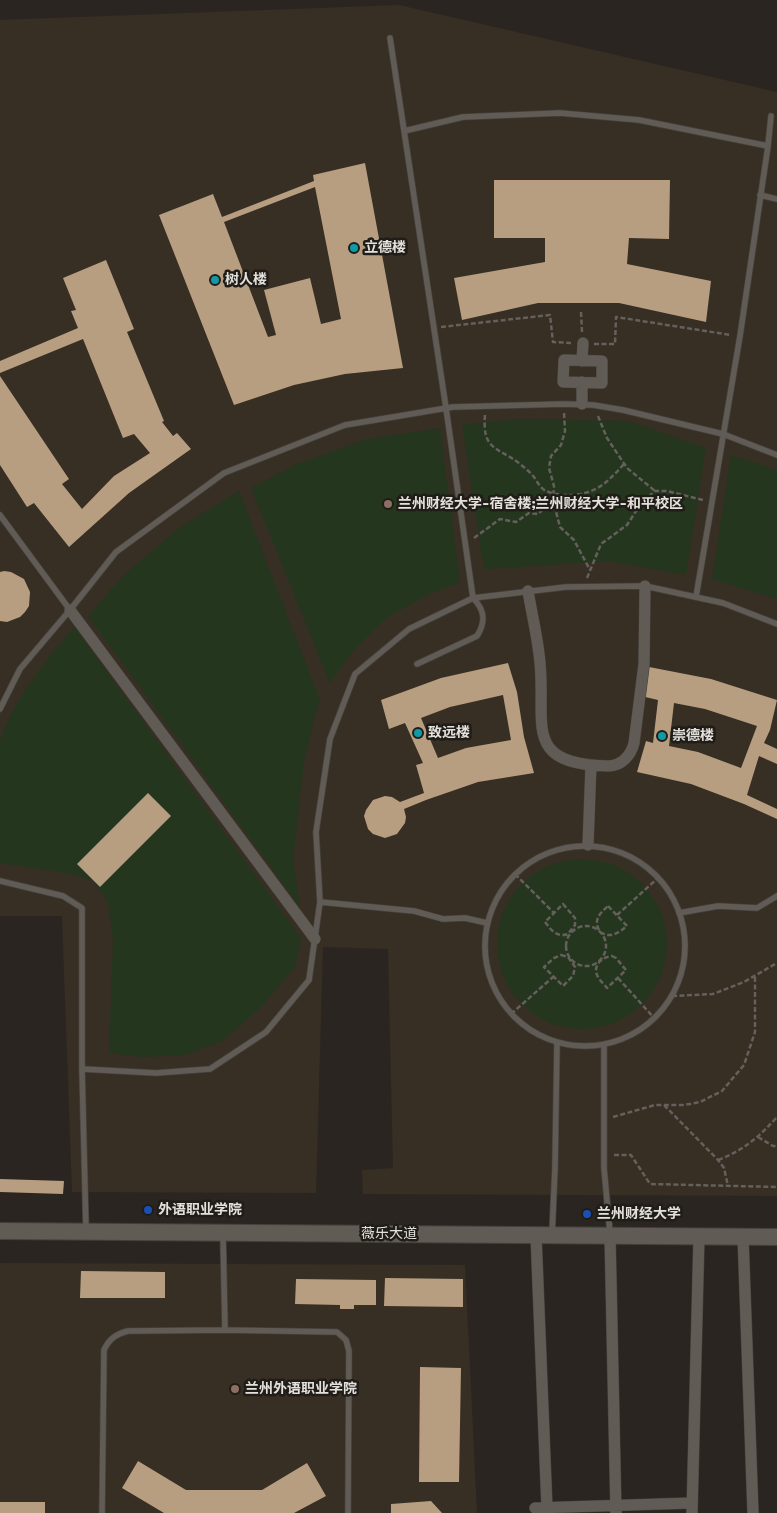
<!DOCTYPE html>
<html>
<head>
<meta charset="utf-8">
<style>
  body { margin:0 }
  canvas { display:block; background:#2a2520 }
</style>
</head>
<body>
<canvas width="777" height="1513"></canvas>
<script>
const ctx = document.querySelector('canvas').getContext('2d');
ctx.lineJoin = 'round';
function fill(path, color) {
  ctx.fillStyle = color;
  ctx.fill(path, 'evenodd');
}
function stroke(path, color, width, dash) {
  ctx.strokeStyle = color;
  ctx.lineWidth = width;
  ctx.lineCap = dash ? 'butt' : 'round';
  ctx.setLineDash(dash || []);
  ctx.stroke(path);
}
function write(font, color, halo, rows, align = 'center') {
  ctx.font = font + ' "Work Sans","Noto Sans SC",sans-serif';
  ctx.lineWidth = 5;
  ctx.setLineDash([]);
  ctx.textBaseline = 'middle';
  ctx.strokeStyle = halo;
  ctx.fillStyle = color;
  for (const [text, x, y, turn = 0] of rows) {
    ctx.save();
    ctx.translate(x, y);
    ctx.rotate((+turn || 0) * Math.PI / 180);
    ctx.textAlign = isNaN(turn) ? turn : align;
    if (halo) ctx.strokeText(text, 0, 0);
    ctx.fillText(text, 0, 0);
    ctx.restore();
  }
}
fill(new Path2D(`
  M399,5L777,92V1196L363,1194L362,1170L393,1168L388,949L323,947L316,1193L72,1192L62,916H0V20Z
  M0,1263L465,1265L477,1513H0Z`), '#372e24');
fill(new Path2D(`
  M518,419L628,421L706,448L686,575L610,561L484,569L462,425Z
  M440,428L460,582L431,593L386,618L353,651L330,683L251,488L295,465L367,439Z
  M731,455L777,470V599L712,579Z
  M239,491L320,700L314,718L304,762L293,858L300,907L88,616L124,575L179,528Z
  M74,627L301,938L295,967L260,1008L223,1041L184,1055L143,1057L109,1053L113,940L108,901L92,880L68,873L0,863V740C16,697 45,662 74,627Z
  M497 944a85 85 0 1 1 170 0a85 85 0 1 1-170 0Z`), '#24371e');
fill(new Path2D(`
  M365,163L403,368L345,374L294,385L234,405L159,215L213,194L222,217L314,181L313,175ZM315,187L341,319L321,324L310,278L264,290L276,335L268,337L224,222Z
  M494,180H670L669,239L629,238L627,264L711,281L706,322L619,303H538L462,320L454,278L545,262V238H494Z
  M106,260L134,329L127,332L164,421L162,422L173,436L177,433L191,449L129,493L69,547L34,503L27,507L0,465V376L69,479L62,484L82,509L114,476L150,453L134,434L123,438L83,339L0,373V361L78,328L71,311L76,310L63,278Z
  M4,571L11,572L24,579L30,592L29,606L25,612L20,617L7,622L0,621V572Z
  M508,663L517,692L524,737L534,773L478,782L426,800L404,809L406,817L405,823L397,834L385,838L373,834L368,829L364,816L366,810L373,800L385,796L392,797L400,802L424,793L416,765L423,763L405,723L389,729L381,700L441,678ZM503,695L511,740L466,748L438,758L421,718L450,707Z
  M649,667L711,679L777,700L770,730L764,743L777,749V764L759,756L747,795L777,809V819L744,804L691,784L637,772L646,741L653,743L658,700L641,696ZM674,703L705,709L757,726L741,768L698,752L669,746Z
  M148,793L171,816L100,887L77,864Z
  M0,1179L64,1181L63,1194L0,1192Z
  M81,1271L165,1272V1298H80Z
  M385,1278L463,1279V1307L384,1306Z
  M296,1279L376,1280V1305H354V1309H340V1305L295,1304Z
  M420,1367L461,1368L459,1482H419Z
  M138,1461L186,1490H262L307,1463L326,1496L294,1513H164L122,1488Z
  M431,1501L442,1513H391V1504Z
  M0,1502H45V1513H0Z`), '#b89e81');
const lane = new Path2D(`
  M390,38L446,408L473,598C485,610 486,622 477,636L417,664
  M404,131L463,117L560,113L639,120L768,146
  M760,195L777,199
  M0,515L70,610
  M696,597L740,336L768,146L771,116
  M0,709L20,669L70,610L116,552L224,473L345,425L453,407L564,404L593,405L623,410L723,434L777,455
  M485 946a100 100 0 1 1 200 0a100 100 0 1 1-200 0Z
  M0,881L63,896L82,908V1069L156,1073L210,1069L266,1032L309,980L320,902L316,832L330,739L355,674L409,629L473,598L566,587L645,586L723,603L777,624
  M320,902L414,911L443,919L465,918L487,923
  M679,913L718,906L757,908L777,896
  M604,1045V1168L610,1233
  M82,1069L86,1230
  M552,1234L555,1168L557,1044
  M223,1235L225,1330
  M102,1513L104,1350C109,1339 116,1334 128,1331L225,1330L337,1332L346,1340L349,1351L348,1513`);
const street = new Path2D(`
  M564,360L602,361V383L563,382Z
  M582,361L583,343
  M582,404V382
  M528,591C532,615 538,639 540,663C546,725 522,764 608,766C622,766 631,755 634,743L644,664L645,586
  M70,610L315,939
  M588,845L591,765
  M536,1235L547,1508
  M610,1235L616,1513
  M743,1236L753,1513
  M535,1508L692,1503
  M692,1513L699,1236`);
const secondary = new Path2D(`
  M0,1231L777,1237`);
stroke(lane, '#44413d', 7);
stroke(street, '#44413d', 12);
stroke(secondary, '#44413d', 18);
stroke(new Path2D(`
  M581,312L582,332
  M441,327L550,315L553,342L571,343
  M594,344H615L616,317L731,335
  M564,413L565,431L561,445L551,456L549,468L554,486L553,500L560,527L574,540L590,570
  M485,415C482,451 497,446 520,464C525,468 530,472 534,477C537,481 539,486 543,489C550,494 557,494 565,495C595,495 605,485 624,464
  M598,416L607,438L627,468L655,491
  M474,538L500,519L516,522L529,513L538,514L553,500
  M587,578L601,544L627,525L642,502L655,491H667L703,500
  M515,874L554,913
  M563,904L575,918V925L568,934C557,938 551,930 545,922Z
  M608,906L627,926C618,933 611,939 600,932C593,920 599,914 608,906Z
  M617,915L658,878
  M566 946a20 20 0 1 1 40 0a20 20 0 1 1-40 0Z
  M561,955L568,957L575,967L573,976L563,986L544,967L554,958Z
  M612,956L616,958L626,970L607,988C604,984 599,980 597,975C593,965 602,957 612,956Z
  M618,978L655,1019
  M672,996L713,994L744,982L777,963
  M511,1014L553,977
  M664,1105L718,1160L724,1168L728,1186
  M613,1117L655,1105H684L700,1102L722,1091L744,1065L755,1032V976
  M758,1137L773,1146H777
  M614,1155H631L650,1184L777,1187
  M718,1160C744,1150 759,1137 777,1117`), '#65605c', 2.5, [5, 2.5]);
stroke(lane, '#605b55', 5.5);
stroke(street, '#605b55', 11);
stroke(secondary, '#605b55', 16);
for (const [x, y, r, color] of [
  [354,248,5,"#0f9aa8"],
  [215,280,5,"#0f9aa8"],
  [388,504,5,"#8d6e63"],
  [418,733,5,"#0f9aa8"],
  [662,736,5,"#0f9aa8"],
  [148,1210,5,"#1a4fb4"],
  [587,1214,5,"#1a4fb4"],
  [235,1389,5,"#8d6e63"]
]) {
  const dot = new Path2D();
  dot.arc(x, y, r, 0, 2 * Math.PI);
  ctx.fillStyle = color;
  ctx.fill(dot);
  stroke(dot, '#201c17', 2);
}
write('bold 14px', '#e4e1dd', '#201c17', [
  ["立德楼",364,248],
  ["树人楼",225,280],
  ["兰州财经大学-宿舍楼;兰州财经大学-和平校区",398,504],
  ["致远楼",428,733],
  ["崇德楼",672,736],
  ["外语职业学院",158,1210],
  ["兰州财经大学",597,1214],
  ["兰州外语职业学院",245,1389]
], 'left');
write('14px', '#e4e1dd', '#201c17', [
  ["薇乐大道",389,1234]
]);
</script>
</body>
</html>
